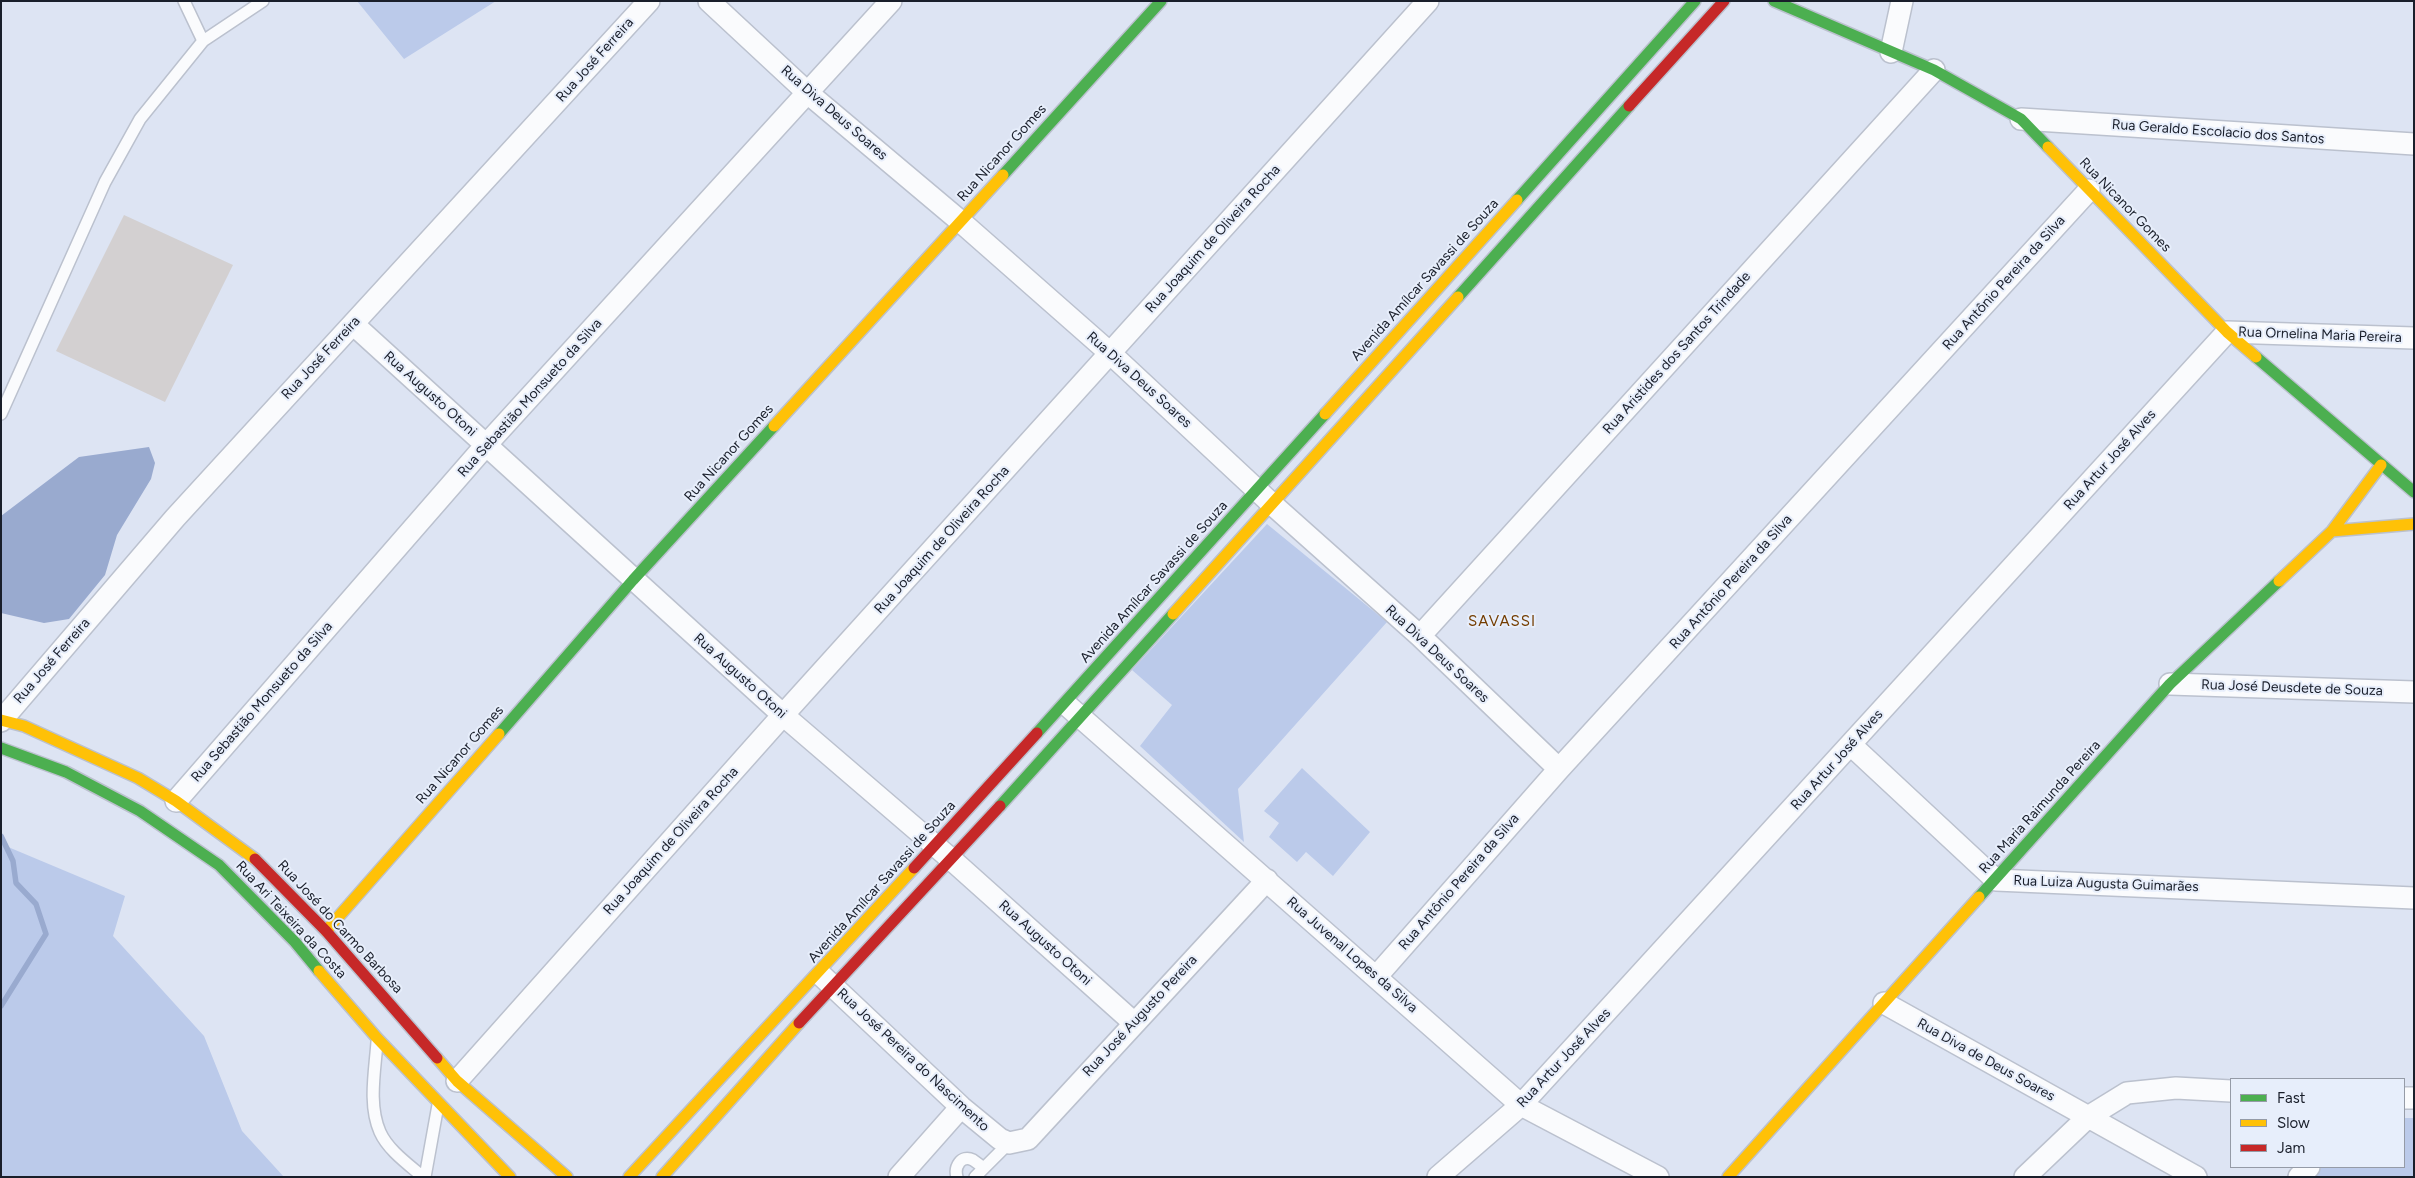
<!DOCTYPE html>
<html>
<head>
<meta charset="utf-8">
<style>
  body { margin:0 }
  #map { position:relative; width:2415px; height:1178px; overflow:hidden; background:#dde4f3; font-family:Figtree,sans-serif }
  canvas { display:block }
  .frame { position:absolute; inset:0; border:2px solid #191e2a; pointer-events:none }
  .legend { position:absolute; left:2230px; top:1078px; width:175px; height:90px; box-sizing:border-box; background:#e7eefb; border:1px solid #959ba7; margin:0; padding:6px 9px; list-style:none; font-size:15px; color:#191e2a }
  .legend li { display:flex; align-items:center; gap:10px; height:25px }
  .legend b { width:25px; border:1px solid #959ba7 }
</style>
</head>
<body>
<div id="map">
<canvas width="2415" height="1178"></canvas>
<div class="frame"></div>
<ul class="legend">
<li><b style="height:6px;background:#4caf50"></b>Fast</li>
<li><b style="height:6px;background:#ffc107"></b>Slow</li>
<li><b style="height:6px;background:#c62828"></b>Jam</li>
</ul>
</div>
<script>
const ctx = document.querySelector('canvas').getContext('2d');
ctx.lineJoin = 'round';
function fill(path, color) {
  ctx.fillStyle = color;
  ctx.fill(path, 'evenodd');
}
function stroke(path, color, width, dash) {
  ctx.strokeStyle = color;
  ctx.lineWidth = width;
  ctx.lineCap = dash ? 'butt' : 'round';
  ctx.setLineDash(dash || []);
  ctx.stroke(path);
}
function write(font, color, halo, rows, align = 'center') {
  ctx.font = font + ' Figtree,sans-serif';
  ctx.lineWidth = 4;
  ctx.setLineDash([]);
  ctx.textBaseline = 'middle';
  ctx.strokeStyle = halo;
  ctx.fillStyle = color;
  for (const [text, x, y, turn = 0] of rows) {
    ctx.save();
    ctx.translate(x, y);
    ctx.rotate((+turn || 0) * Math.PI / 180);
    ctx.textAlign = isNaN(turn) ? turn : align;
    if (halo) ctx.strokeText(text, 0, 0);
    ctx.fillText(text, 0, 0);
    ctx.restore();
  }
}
fill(new Path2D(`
  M357,1H496L404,59Z
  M1267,524L1387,622L1238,789L1244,842L1140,746L1172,705L1132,670Z
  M1302,768L1370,832L1333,876L1306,852L1297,862L1269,837L1279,823L1264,811Z
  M1,844L125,896L113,936L204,1036L242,1131L284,1177H1Z
  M2404,1118H2414V1177H2313L2322,1167H2404Z`), '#bbcaea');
fill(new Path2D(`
  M149,447L155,463L151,479L117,535L105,575L69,619L44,623L1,613V516L79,457Z`), '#99aacf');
stroke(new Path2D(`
  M1,836L13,861L16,883L36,904L46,934L1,1006`), '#99aacf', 5.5);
fill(new Path2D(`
  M124,215L233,265L165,402L56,351Z`), '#d3d0d1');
const lane = new Path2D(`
  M184,1L203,41
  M1,414L105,182L140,119L203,41L263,1
  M377,1042C375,1071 368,1105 380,1132C388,1150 408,1164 423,1177
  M425,1177L438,1105
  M957,1177C954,1167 961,1154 973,1160C976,1162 980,1165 983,1168
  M975,1177L1009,1143`);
const street = new Path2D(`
  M709,1L809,94L960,221L1110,353L1273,505L1420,636L1559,769
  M1891,52L1902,1
  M2021,119L2414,144
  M353,324L783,715L952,860L1133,1022
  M1420,636L1934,70
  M2170,684L2414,692
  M1069,707L1521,1105L1658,1177
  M1,721L175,518L649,1
  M1851,745L1996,880L2414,898
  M176,801L486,445L891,1
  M822,976L961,1107L1000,1139L1009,1143L1028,1139L1267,880
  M1376,977L1559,769L2089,190
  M1884,1003L2196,1177
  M457,1081L783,715L1428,1
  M2404,1098H2414
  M899,1177L961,1107
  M1438,1177L1521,1105L2227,332L2414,338
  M2025,1177L2088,1117L2127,1093L2176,1088L2231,1091
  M2299,1177L2309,1167`);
const fast = new Path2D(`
  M1774,1L1934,70L2021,119L2048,147
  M1003,175L1161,1
  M1517,200L1695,1
  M1458,297L1629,106
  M2256,357L2414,492
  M1037,733L1325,414
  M499,734L633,580L774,426
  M1,748L66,772L140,811L219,865L295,942L319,971
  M1000,806L1173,614
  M1979,897L2170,684L2279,581`);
const slow = new Path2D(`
  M2048,147L2227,332L2256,357
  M1325,414L1517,200
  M774,426L1003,175
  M2332,531L2414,524
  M2279,581L2332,531L2381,465
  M1173,614L1458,297
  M1,720L24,726L138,778L176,801L255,859
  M326,931L499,734
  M319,971L377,1038L510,1177
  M437,1058L457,1081L567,1177
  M629,1177L914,868
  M662,1177L799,1023
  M1728,1177L1979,897`);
const jam = new Path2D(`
  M1629,106L1724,1
  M255,859L326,931L437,1058
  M914,868L1037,733
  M799,1023L1000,806`);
stroke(lane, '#bbc1ce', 14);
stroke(street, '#bbc1ce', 24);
stroke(fast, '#bbc1ce', 14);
stroke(slow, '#bbc1ce', 14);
stroke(jam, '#bbc1ce', 14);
stroke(lane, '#fafbfd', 11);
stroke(street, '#fafbfd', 21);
stroke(fast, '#4caf50', 11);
stroke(slow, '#ffc107', 11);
stroke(jam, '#c62828', 11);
write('14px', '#191e2a', '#e7eefb', [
  ["Rua José Ferreira",595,60,-48],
  ["Rua Diva Deus Soares",834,113,41],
  ["Rua Geraldo Escolacio dos Santos",2218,132,4],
  ["Rua Nicanor Gomes",1002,153,-48],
  ["Rua Nicanor Gomes",2125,205,46],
  ["Rua Joaquim de Oliveira Rocha",1213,239,-48],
  ["Avenida Amílcar Savassi de Souza",1425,280,-48],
  ["Rua Antônio Pereira da Silva",2004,283,-48],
  ["Rua Ornelina Maria Pereira",2320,335,2],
  ["Rua Aristides dos Santos Trindade",1677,353,-48],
  ["Rua José Ferreira",321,358,-47],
  ["Rua Diva Deus Soares",1139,380,42],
  ["Rua Augusto Otoni",430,394,42],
  ["Rua Sebastião Monsueto da Silva",530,398,-48],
  ["Rua Nicanor Gomes",729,453,-48],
  ["Rua Artur José Alves",2110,460,-48],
  ["Rua Joaquim de Oliveira Rocha",942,540,-48],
  ["Avenida Amílcar Savassi de Souza",1154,582,-48],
  ["Rua Antônio Pereira da Silva",1731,582,-48],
  ["Rua Diva Deus Soares",1437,654,43],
  ["Rua José Ferreira",52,661,-49],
  ["Rua Augusto Otoni",740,676,42],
  ["Rua José Deusdete de Souza",2292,688,2],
  ["Rua Sebastião Monsueto da Silva",262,702,-49],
  ["Rua Nicanor Gomes",460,755,-49],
  ["Rua Artur José Alves",1837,760,-48],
  ["Rua Maria Raimunda Pereira",2040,807,-48],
  ["Rua Joaquim de Oliveira Rocha",671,841,-48],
  ["Avenida Amílcar Savassi de Souza",882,882,-48],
  ["Rua Antônio Pereira da Silva",1459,882,-49],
  ["Rua Luiza Augusta Guimarães",2106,884,2],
  ["Rua Ari Teixeira da Costa",291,920,47],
  ["Rua José do Carmo Barbosa",340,927,47],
  ["Rua Augusto Otoni",1045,943,42],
  ["Rua Juvenal Lopes da Silva",1352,955,41],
  ["Rua José Augusto Pereira",1140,1016,-47],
  ["Rua Artur José Alves",1564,1058,-47],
  ["Rua José Pereira do Nascimento",913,1060,43],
  ["Rua Diva de Deus Soares",1986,1060,29]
]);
ctx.letterSpacing = '1px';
write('15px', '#743d00', '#e7eefb', [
  ["SAVASSI",1502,622]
]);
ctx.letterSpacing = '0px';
</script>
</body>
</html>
